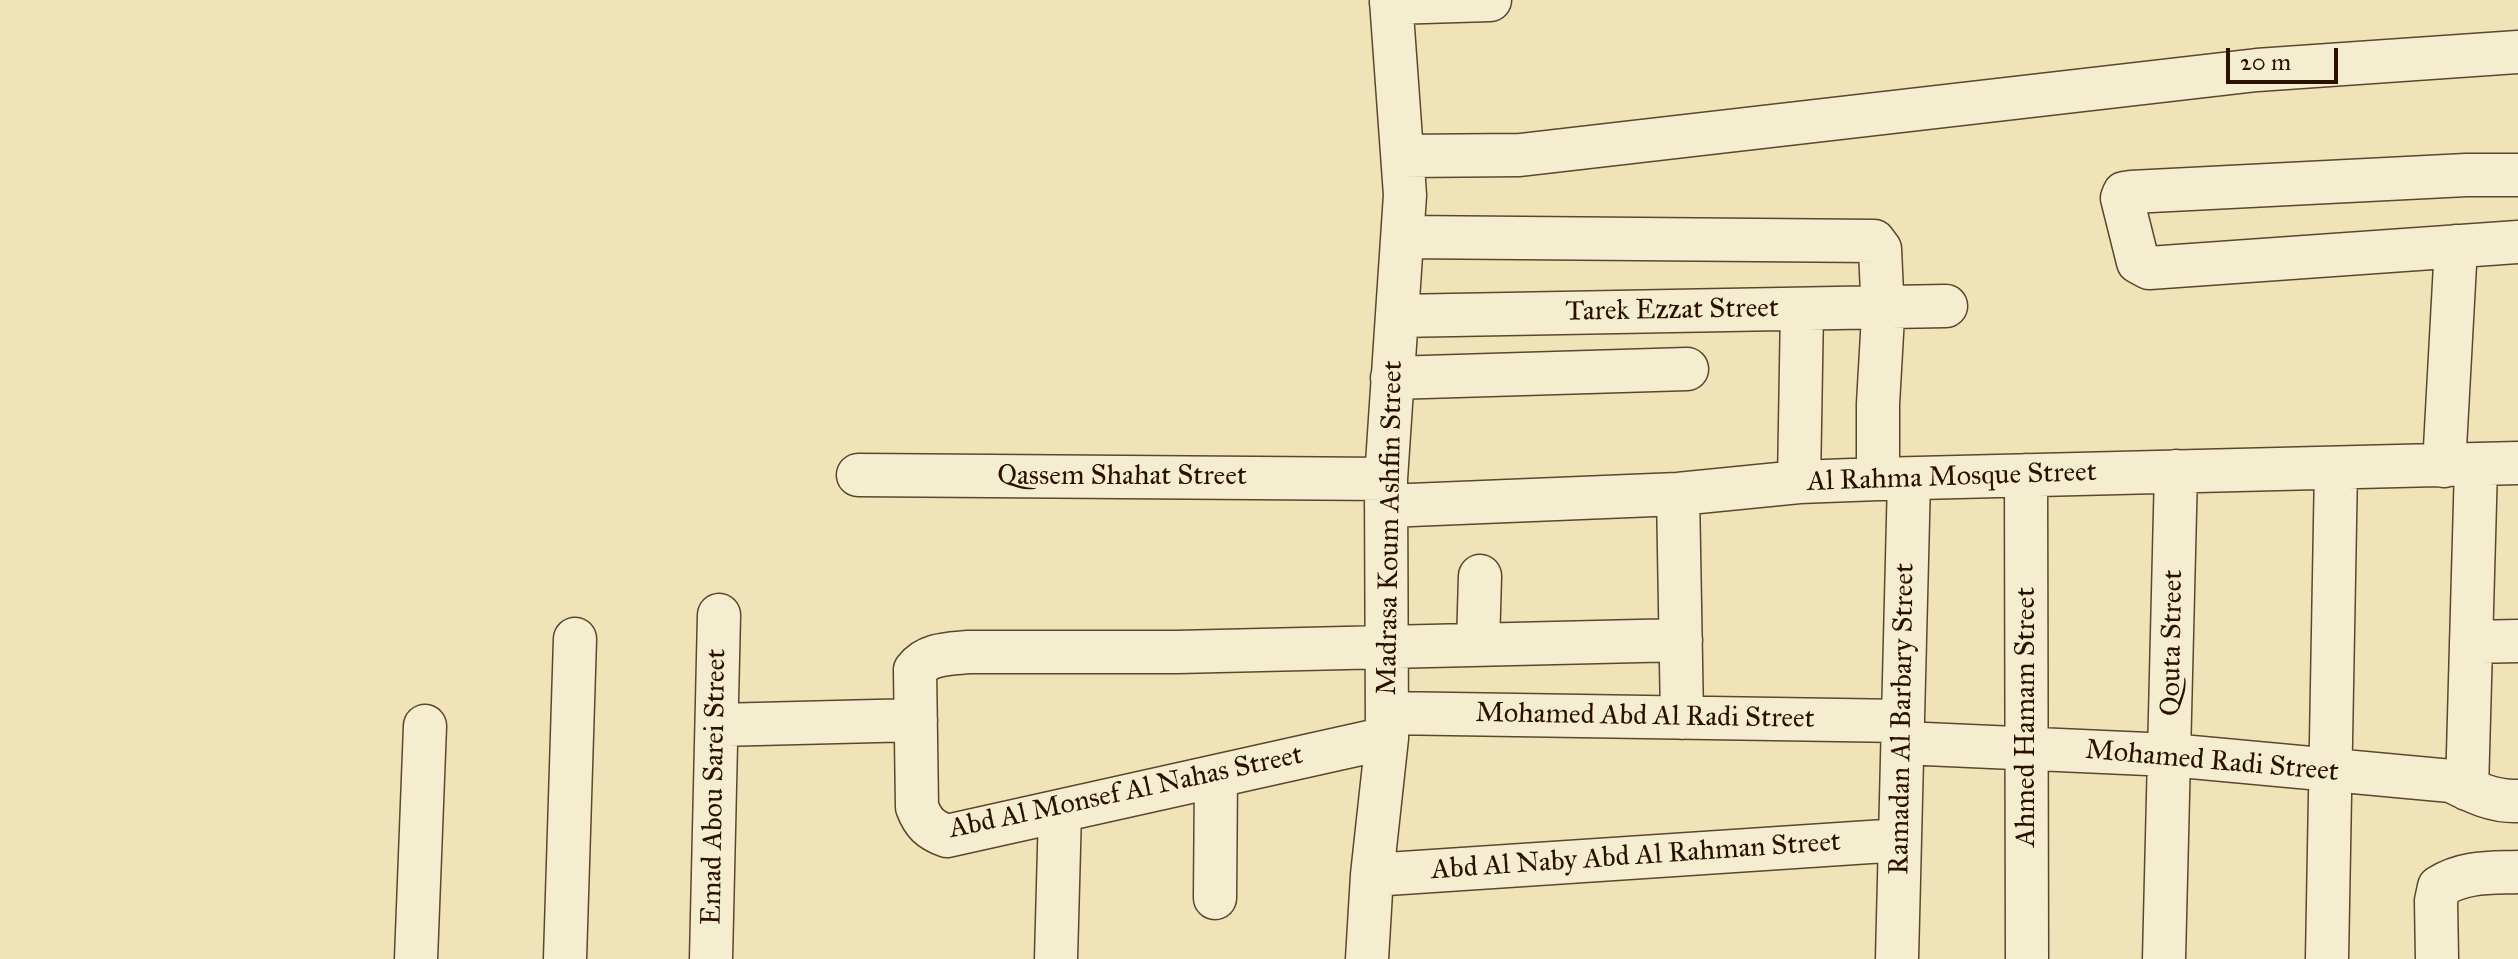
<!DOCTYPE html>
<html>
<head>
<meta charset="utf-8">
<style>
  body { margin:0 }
  #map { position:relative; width:2518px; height:959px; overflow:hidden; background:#f0e3b7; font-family:"IM FELL Great Primer",serif }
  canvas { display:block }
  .scale { position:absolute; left:2226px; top:48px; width:112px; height:36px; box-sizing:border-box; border:4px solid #2b1100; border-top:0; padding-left:10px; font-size:24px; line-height:28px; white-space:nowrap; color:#2b1100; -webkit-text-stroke:6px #f5edd0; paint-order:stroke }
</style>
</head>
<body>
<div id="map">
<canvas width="2518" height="959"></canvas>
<div class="scale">20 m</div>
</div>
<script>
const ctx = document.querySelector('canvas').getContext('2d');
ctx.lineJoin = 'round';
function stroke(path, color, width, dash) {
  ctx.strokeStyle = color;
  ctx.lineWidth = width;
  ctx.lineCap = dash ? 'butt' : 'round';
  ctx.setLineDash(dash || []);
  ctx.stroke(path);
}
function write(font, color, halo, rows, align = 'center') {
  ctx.font = font + ' "IM FELL Great Primer",serif';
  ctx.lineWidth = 6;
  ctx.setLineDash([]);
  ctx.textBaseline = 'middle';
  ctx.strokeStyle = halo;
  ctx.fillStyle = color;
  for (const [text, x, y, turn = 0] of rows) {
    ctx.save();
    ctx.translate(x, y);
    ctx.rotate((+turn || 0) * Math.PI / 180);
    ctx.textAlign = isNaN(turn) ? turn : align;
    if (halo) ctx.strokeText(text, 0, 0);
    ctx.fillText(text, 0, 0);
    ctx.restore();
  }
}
const minor = new Path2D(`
  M1391,3L1490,0
  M1404,156L1520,155L2257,70L2518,52
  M2518,175H2466L2131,192L2124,193L2122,198L2138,262L2149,268L2518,242
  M1403,237L1874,241L1880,249L1883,316L1878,404V479
  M1397,316L1946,306
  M1392,378L1687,369
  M2444,466L2456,246
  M858,475L1386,479
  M2026,475L2027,959
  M1799,482L1802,309
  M1678,494L1682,718
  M1386,506L1678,494L1799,482L1878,479L2518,463
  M2471,642L2518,641
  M1478,645L1480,576
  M1387,713L1903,721
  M718,725L916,720
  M1387,738L947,836C930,830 923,823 917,807L915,670C928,653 949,654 969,652H1177L1681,640
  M1903,743L2170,755L2451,781C2473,792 2494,802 2518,801
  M2467,789L2476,466
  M1372,875L1900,840
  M1215,898L1216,776
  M416,959L425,726
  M565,959L575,639
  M711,959L719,615
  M1056,959L1060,811
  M1367,959L1372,875L1387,738L1386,479L1405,195L1391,0
  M1897,959L1909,479
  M2164,959L2176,471
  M2327,959L2336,468
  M2437,959L2436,901L2439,887C2464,871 2490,873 2518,872`);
stroke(minor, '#5c462e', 45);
stroke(minor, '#f5edd0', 42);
write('28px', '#2b1100', '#f5edd0', [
  ["Tarek Ezzat Street",1672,311,-1],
  ["Qassem Shahat Street",1122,477],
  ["Al Rahma Mosque Street",1952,478,-2],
  ["Madrasa Koum Ashfin Street",1391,528,-89],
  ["Qouta Street",2173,643,-89],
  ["Mohamed Abd Al Radi Street",1645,717,1],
  ["Ahmed Hamam Street",2027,717,-90],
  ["Ramadan Al Barbary Street",1903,719,-89],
  ["Mohamed Radi Street",2212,762,5],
  ["Emad Abou Sarei Street",715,787,-89],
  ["Abd Al Monsef Al Nahas Street",1126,793,-12],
  ["Abd Al Naby Abd Al Rahman Street",1636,857,-4]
]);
</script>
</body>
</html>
